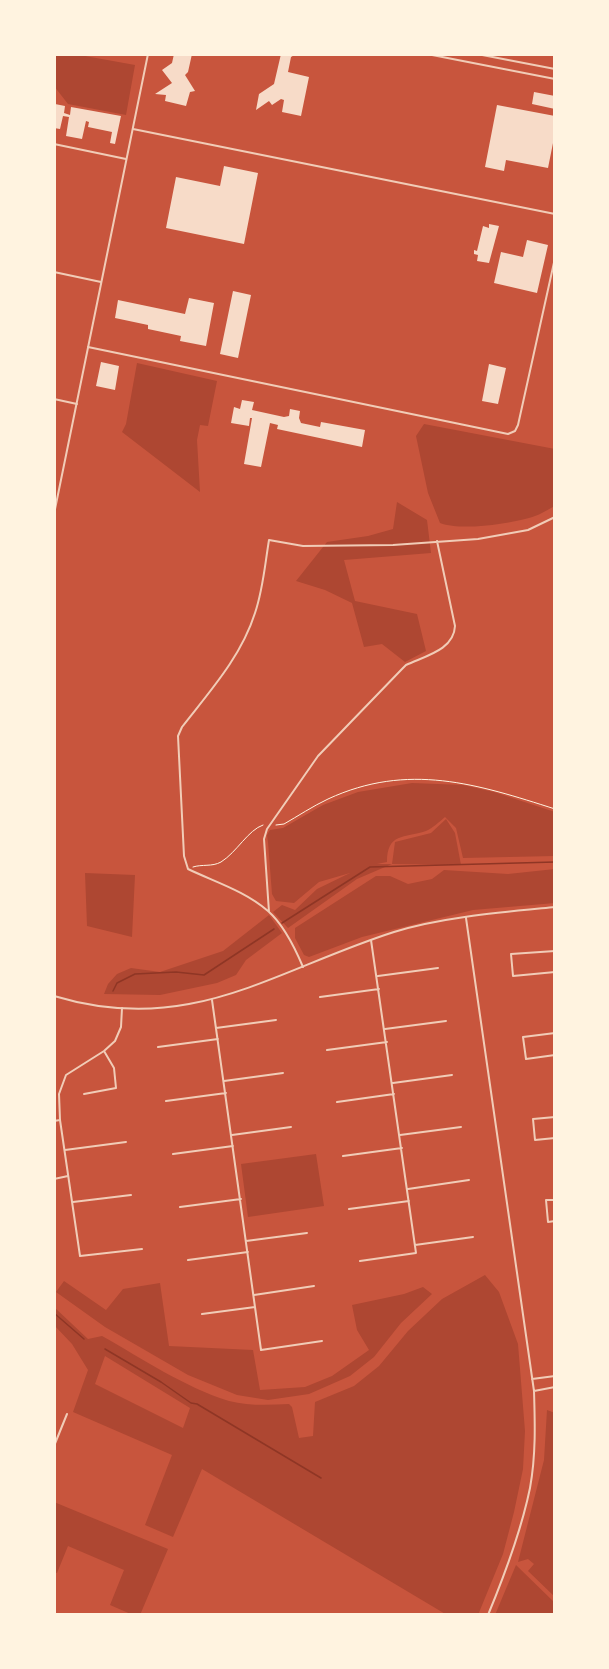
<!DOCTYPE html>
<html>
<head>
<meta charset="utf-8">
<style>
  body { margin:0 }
  #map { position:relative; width:609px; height:1669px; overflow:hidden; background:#c8553d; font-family:"Noto Serif",serif }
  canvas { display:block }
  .frame { position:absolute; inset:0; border:56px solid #fff3e0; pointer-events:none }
</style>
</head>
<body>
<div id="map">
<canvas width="609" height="1669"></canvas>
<div class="frame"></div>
</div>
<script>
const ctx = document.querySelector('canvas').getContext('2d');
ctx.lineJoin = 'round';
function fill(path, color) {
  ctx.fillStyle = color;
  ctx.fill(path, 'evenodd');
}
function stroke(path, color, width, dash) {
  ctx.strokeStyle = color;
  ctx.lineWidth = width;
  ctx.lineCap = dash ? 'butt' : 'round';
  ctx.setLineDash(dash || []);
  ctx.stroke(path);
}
fill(new Path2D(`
  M54,54H74L135,65L126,115L68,104L54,86Z
  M137,363L217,381L208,426L200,425L197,440L200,492L122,432L126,424Z
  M424,424L555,449V506C547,510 538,516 529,518C507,524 462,531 440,523L428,493L416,436Z
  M397,502L427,520L431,553L344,560L355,601L417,614L426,651L405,662L382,644L364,647L352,603L325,590L296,581L327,542L368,536L393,529Z
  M412,783L463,785L494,792L555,812V856L463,858L456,828L445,817C439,822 433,828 426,831C404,838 387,833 387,862L377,864H392L395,842L431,833L446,819L455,833L461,865L392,864L357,879L288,928L273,912L282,905L295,910L317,889L350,873L319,882L294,903L276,901L272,894L268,842L267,835L270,830L283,828L323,805L358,792Z
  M555,869V903L473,910L362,937L309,957L304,955L295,938V928L376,876H390L408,884L432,879L444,870L508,874Z
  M85,873L135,875L132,937L87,926Z
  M269,915L282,933L246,960L236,975L217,983L160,995L104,994L108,984L117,974L131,968L160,972L223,951Z
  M316,1154L324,1206L248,1217L241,1164Z
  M485,1275L499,1292L518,1344L525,1431L523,1469L514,1512L503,1554L478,1615H447L202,1469L173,1537L145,1525L172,1455L73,1412L88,1370L72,1344L54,1325V1307L88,1339L102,1336C143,1359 184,1387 229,1401C248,1406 269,1405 289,1404L292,1407L299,1438L313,1436L315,1402L354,1386L379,1366L408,1331L442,1299ZM105,1356L190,1408L183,1428L95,1384Z
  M64,1281L106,1310L123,1289L160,1283L169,1346L253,1350L260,1390L305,1387L332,1376L369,1350L357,1330L352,1305L404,1294L423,1287L432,1294L401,1323L374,1357L350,1376L309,1394L268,1400L237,1395L188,1375L105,1327L56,1292Z
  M547,1410L555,1413V1597L528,1571L534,1564L528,1559L518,1562L544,1460Z
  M54,1502L168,1549L140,1615H133L110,1605L124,1570L68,1546L57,1573L54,1572Z
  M516,1565L555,1603V1615H495Z`), '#ae4732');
stroke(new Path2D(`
  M282,923L370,867L555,862
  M113,991L117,983L135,974L176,972L204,975L274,929
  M54,1313L84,1339
  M105,1349L161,1382L191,1403L197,1404L321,1478`), '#8f3625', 1.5);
fill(new Path2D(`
  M174,54H192L188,72L185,75L195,91L190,92L186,106L165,101L166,95L155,94L172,83L162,70L172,63Z
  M281,54H296L291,57L288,72L309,77L301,116L282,112L284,100L281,99L272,105L269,101L256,110L259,94L274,84Z
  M534,92L555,96V109L532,104Z
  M55,104L65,106L64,113L70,115L71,107L121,116L115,144L110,143L112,132L88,127L89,122L86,121L82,139L66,136L69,117L63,116L60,129L54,128Z
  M497,105L555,116V133L548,168L506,160L504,171L485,167Z
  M224,166L258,173L244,244L166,228L176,177L220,186Z
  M489,224L499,226L489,263L477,261L478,255L474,254V250L477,251L483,226L489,228Z
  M527,240L548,245L537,293L494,283L501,252L523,257Z
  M233,291L251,295L238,358L220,354Z
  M189,298L214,303L206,346L180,341L181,336L148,329V325L115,318L118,300L185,314Z
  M101,362L119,366L115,390L96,386Z
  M489,364L506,368L498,404L482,401Z
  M242,400L254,402L252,410L284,417L289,416L290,409L300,411L299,418L301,423L320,427L321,422L365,430L362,447L277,429L278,425L270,423L261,467L244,464L252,418H250L249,426L231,423L234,407L240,409Z`), '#f7dbc8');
stroke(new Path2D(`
  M276,825L284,824C298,816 313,806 328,799C408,762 477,784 555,809
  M193,867C202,864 212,867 221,862C237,852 248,830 263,825`), '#fff3e0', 1);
stroke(new Path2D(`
  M133,129L555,214
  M54,144L126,159
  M54,272L101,282
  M88,347L508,434L515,431L518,425L555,258
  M54,399L77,404
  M269,912L264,839L267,829L318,756L402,669L406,665C425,656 454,650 455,626L437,541
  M555,951L511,954L513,976L555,972
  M303,967C295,948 284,925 268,911C245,891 215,882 188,869L184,856L178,736L182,727C210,691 241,657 255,613C263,590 265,564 269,540L303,546L393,545L478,539L528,530L555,517
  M378,976L438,968
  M320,997L379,989
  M212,1000L261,1350L322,1341
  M122,1008L121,1027L115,1041L104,1051L66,1075L59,1094L60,1120L80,1256L142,1249
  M216,1028L276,1020
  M385,1029L446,1021
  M555,1033L523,1037L526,1059L555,1055
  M158,1047L218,1039
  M327,1050L387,1042
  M224,1081L283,1073
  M393,1083L452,1075
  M84,1094L116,1088L114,1068L104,1051
  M166,1101L226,1093
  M337,1102L394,1094
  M555,1117L533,1119L535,1140L555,1138
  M54,1121L60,1120
  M232,1135L291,1127
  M400,1135L461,1127
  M65,1150L126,1142
  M173,1154L233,1146
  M343,1156L402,1148
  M54,1179L68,1176
  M408,1189L469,1180
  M555,1200H546L548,1222L555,1221
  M73,1202L131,1195
  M180,1207L241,1199
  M349,1209L409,1201
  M246,1241L307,1233
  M415,1245L473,1237
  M188,1260L248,1252
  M360,1261L416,1253L371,940
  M254,1295L314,1286
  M202,1314L255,1307
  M54,1446L67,1414`), '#f1ccb7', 2);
stroke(new Path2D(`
  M427,54L555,79
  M477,54L555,69
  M54,514L148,54
  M466,918L534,1391C535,1423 536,1455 530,1488C521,1532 505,1574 488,1615
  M54,996C190,1037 272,971 394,932C442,917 504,912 555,907
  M532,1379L555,1376
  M534,1391L555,1387`), '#f1ccb7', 2);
</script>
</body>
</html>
